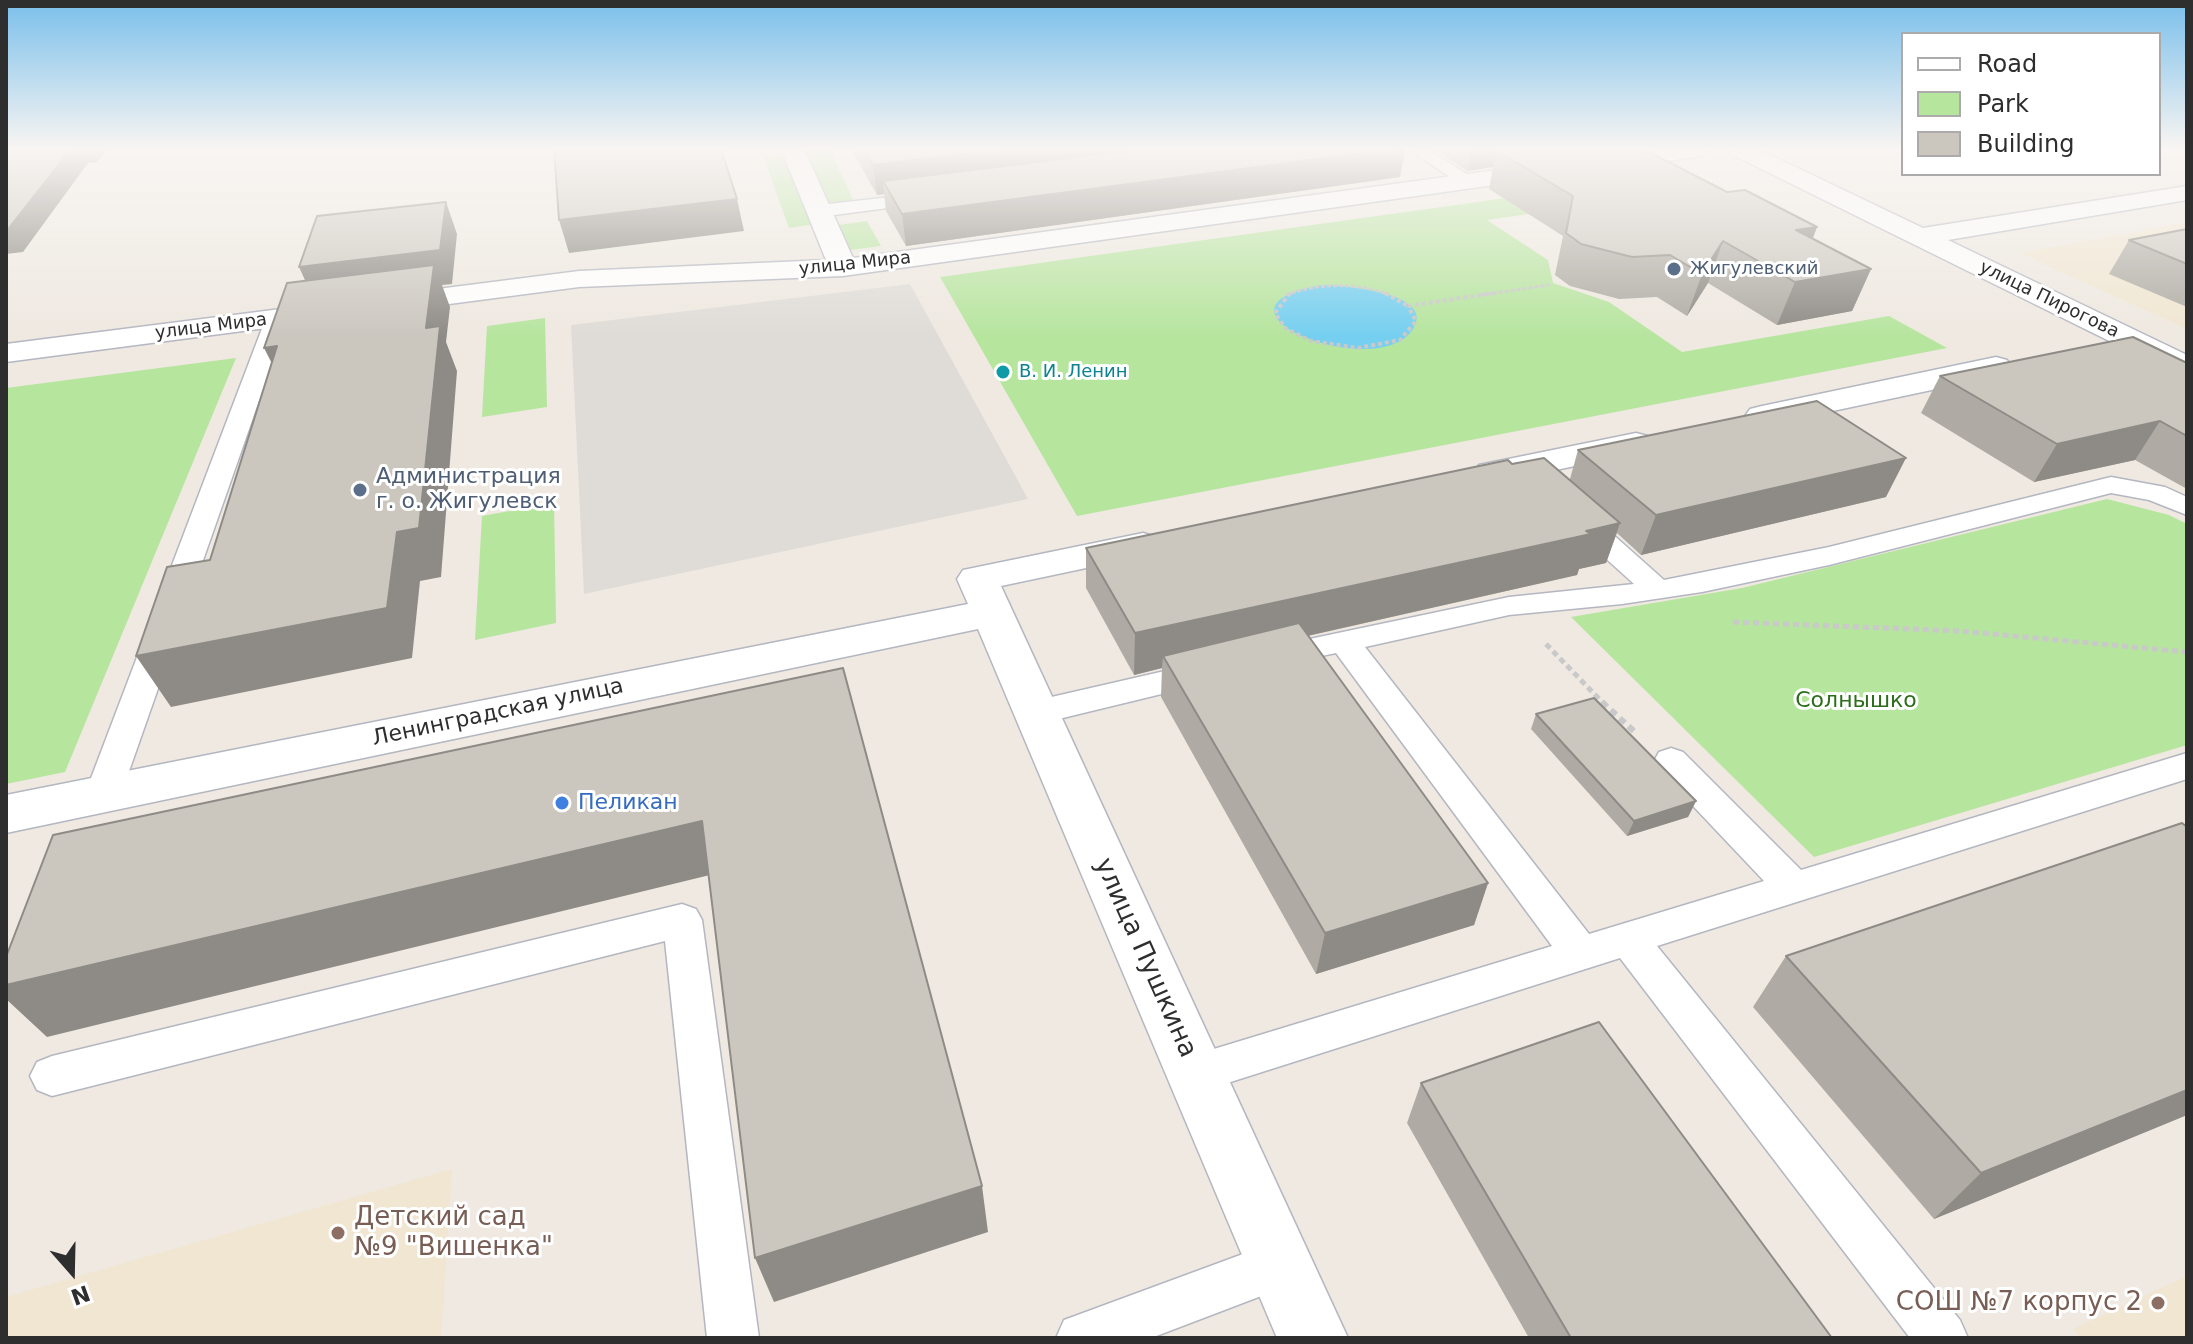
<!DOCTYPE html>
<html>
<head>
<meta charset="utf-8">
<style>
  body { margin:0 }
  #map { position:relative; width:2193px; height:1344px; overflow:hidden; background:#efe9e1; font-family:"DejaVu Sans",sans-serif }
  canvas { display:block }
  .frame { position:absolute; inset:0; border:8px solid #2e2e2e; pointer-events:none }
  .legend { position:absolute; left:1901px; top:32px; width:260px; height:144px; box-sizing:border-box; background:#fff; border:2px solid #ababab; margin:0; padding:10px 14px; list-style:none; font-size:24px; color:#2e2e2e }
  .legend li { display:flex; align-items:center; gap:16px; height:40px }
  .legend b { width:40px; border:2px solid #ababab }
  .north { position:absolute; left:32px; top:1232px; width:80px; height:80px; -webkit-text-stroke:6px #fff; paint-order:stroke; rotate:160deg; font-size:22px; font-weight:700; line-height:32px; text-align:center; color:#2e2e2e }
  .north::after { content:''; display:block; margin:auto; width:28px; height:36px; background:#2e2e2e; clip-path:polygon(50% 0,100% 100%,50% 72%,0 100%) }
</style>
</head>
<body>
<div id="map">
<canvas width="2193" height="1344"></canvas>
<div class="frame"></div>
<ul class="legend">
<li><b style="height:10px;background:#fff"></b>Road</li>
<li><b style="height:22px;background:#b6e59e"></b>Park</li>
<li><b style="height:22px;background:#cbc7bf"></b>Building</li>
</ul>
<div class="north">N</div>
</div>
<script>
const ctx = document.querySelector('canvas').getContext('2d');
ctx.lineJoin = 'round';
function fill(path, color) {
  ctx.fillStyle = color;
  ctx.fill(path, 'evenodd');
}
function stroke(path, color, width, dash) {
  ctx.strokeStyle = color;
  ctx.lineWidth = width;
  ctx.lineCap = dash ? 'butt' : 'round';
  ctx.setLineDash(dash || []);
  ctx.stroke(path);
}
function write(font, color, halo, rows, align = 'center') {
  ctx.font = font + ' "DejaVu Sans",sans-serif';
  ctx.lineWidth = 6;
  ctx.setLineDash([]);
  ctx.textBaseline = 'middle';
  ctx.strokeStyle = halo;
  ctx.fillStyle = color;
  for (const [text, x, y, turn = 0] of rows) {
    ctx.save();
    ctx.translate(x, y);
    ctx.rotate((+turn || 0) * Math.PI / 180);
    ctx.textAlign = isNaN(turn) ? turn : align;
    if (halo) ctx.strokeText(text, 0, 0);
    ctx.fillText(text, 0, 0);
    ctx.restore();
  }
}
fill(new Path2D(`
  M2187,223V329L2019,253Z
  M452,1169L441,1338H6V1297Z
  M2187,1276V1338H2080L2073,1329Z`), '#f0e6d1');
fill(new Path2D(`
  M804,149H830L854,202L828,205Z
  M788,153L817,224L789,228L763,156Z
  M1627,181L1652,196L1487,220L1548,260L1553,283L1609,302L1682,352L1889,316L1947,348L1077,516L940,277Z
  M867,221L881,246L843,251L830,226Z
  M545,318L547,407L482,417L487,326Z
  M236,358L65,772L6,784V388Z
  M2107,499L2169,515L2187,524V745L1814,857L1571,617L1742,588Z
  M554,503L556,623L475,640L482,516Z`), '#b6e59e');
fill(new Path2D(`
  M910,284L1028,499L584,594L571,325Z`), '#dfdcd8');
fill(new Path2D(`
  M1322,285C1340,285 1437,292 1413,329C1377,385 1187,308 1322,285Z`), '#75cff0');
const lane = new Path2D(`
  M1408,149H1428L1477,181L1468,186L1462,185Z
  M927,193L936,198L933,202L819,217L810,211L819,205Z
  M277,311L288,318L121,794L116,803L103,807L90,803L85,794L266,318Z
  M2111,477L2165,487L2187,497V515L2149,500L2111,493L1829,565L1702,592L1622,604L1509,615L1365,647L1589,934L1764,881L1659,770L1654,761L1659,752L1671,748L1683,752L1801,870L2187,753V779L1657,946L1960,1320L1968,1338H1910L1620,958L1196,1093L1181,1087L1174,1073L1181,1059L1552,946L1336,653L1273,666L1262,663L1257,656L1262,649L1509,597L1634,584L1570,526L1566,520L1570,514L1580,512L1590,514L1664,580L1829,547Z
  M1204,662L1215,665L1220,673L1215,681L1034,725L1022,721L1017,713L1022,705L1034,701Z
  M682,904L696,909L702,920L759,1338H707L665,941L52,1096L37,1090L30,1076L37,1062L52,1056Z
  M1281,1240L1298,1248L1306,1265L1298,1282L1151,1338H1056L1064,1320Z`);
const street = new Path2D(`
  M781,149H804L853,258L1650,149H1713L1702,156L843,276L579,287L6,362V344L579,271L826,260Z
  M1728,149H1758L1923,228L2187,186V200L1948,240L2187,355V377L2176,374L1731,154Z
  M1996,357L2007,360L2012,367L2007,374L1762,426L1750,423L1745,416L1750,409L1762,406Z
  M1636,433L1648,436L1653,443L1648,450L1492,484L1479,481L1474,473L1479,465Z
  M1143,533L1157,537L1162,545L1157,553L1001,586L1348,1338H1277L978,629L6,833V795L968,604L957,579L963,570Z`);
stroke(lane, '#b4b7c1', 3);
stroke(street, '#b4b7c1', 3);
stroke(new Path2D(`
  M1286,295C1317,283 1358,282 1389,295
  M1481,295L1549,285`), '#c9c9c9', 3, [4, 2]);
stroke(new Path2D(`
  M1290,293L1275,313L1285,328L1311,341L1358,348L1400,340L1416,321L1408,306
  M1385,293L1408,306
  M1408,306L1494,293`), '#c9c9c9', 4, [4, 3]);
stroke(new Path2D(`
  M1733,622L1960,631L2187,652
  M1546,644L1604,704`), '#c9c9c9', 5, [6, 4]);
stroke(new Path2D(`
  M1602,702L1636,733`), '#c9c9c9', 6, [7, 5]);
fill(lane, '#fff');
fill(street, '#fff');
fill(new Path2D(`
  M851,149H1405L1400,177L906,246L886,211L884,194L877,195Z
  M1434,149H1643L1727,192L1817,227L1813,238L1871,269L1852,311L1777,325L1708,283L1687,316L1657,297L1619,299L1570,286L1555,275L1563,236L1489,189L1493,167L1467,171Z
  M2187,229V307L2109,274L2129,240Z
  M2187,363V489L2135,460L2034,482L1921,413L1940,376Z
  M1578,450L1886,497L1641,555L1617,533L1606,563L1579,569L1577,575L1308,636L1488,883L1474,925L1316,974L1161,697L1162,668L1134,675L1086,588V548L1512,464L1570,479Z
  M1536,714L1696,801L1688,817L1627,836L1531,729Z
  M1786,956L2187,1115L1934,1219L1753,1007Z
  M1421,1083L1832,1338H1529L1407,1123Z`), '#afaba4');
fill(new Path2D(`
  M71,149H108L97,162L88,163L23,252L6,254V228Z
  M1004,149H1247L883,181L884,194L877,195L873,165Z
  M1393,149H1405L1400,177L906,246L902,214Z
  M1472,149H1579L1497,151L1493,167L1467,171Z
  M737,199L744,231L569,253L559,220Z
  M446,202L457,234L452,284L442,285L450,307L446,342L457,371L441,577L420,581L412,658L171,707L136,656L387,608L315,302L299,267Z
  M1817,227L1801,268L1796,230Z
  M1723,241L1708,283L1687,316L1702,274Z
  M1871,269L1852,311L1777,325L1795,282Z
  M277,346L287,393L264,348Z
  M2160,421L2135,460L2034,482L2057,444Z
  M1906,458L1886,497L1641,555L1656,515Z
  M1620,523L1606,563L1579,569L1577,575L1169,667L1163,656L1162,668L1134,675L1135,633Z
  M1696,801L1688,817L1627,836L1634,821Z
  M702,821L718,873L47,1037L6,999V985Z
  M1488,883L1474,925L1316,974L1325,933Z
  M2187,1090V1115L1934,1219L1981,1173Z
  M982,1186L988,1232L774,1302L755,1258Z`), '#8e8b86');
const building = new Path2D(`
  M6,149H71L9,228H6Z
  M554,149H721L737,199L559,220Z
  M864,149H1004L873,165Z
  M1143,149H1393L902,214L883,181Z
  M1510,149H1643L1727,192L1745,190L1817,227L1796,230L1871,269L1795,282L1723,241L1702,274L1670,255L1632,257L1581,244L1566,233L1573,196L1497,151Z
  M446,202L440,250L299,267L317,216Z
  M2187,229V264L2129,240Z
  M434,265L426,328L440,326L419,528L397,532L387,608L136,656L167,567L210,560L277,346L264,348L287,283Z
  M2133,337L2187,363V436L2160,421L2057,444L1940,376Z
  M1817,401L1906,458L1656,515L1578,450Z
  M1544,458L1620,523L1586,531L1591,534L1135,633L1086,548L1508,460L1512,464Z
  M1299,623L1488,883L1325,933L1163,656Z
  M843,668L982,1186L755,1258L702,821L6,985V957L53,835Z
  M1594,698L1696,801L1634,821L1536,714Z
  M2182,823L2187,827V1090L1981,1173L1786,956Z
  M1599,1022L1832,1338H1571L1421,1083Z`);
fill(building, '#cbc7bf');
stroke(building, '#8e8b86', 2);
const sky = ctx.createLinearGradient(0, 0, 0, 337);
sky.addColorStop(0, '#7abfeb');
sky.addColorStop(0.44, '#f8f5f2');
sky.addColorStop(1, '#f8f5f200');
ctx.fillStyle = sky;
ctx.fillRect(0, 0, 2193, 337);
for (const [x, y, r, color] of [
  [1674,269,8,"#5c6f8a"],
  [1003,372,8,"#0f9aa8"],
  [360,490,8,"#5c6f8a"],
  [562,803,8,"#3f7fe0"],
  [338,1233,8,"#8d6e63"],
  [2158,1303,8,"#8d6e63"]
]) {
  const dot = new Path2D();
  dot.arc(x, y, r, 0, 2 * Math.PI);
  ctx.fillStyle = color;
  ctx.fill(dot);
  stroke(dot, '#fff', 3);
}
write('18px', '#2e2e2e', '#fff', [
  ["улица Мира",855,264,-6],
  ["улица Пирогова",2049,300,26],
  ["улица Мира",211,327,-7]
]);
write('18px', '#4e5e75', '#fff', [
  ["Жигулевский",1690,269]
], 'left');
write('18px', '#0d838f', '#fff', [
  ["В. И. Ленин",1019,372]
], 'left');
write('22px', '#4e5e75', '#fff', [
  ["Администрация",376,477],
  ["г. о. Жигулевск",376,502]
], 'left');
write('22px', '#2c6e1b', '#fff', [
  ["Солнышко",1856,701]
]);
write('22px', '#2e2e2e', '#fff', [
  ["Ленинградская улица",498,713,-12]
]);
write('22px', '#366cbe', '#fff', [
  ["Пеликан",578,803]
], 'left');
write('26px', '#2e2e2e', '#fff', [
  ["улица Пушкина",1145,958,66]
]);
write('26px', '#785e54', '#fff', [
  ["Детский сад",354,1218],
  ["№9 \"Вишенка\"",354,1248],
  ["СОШ №7 корпус 2",2142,1303,"right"]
], 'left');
</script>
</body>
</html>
